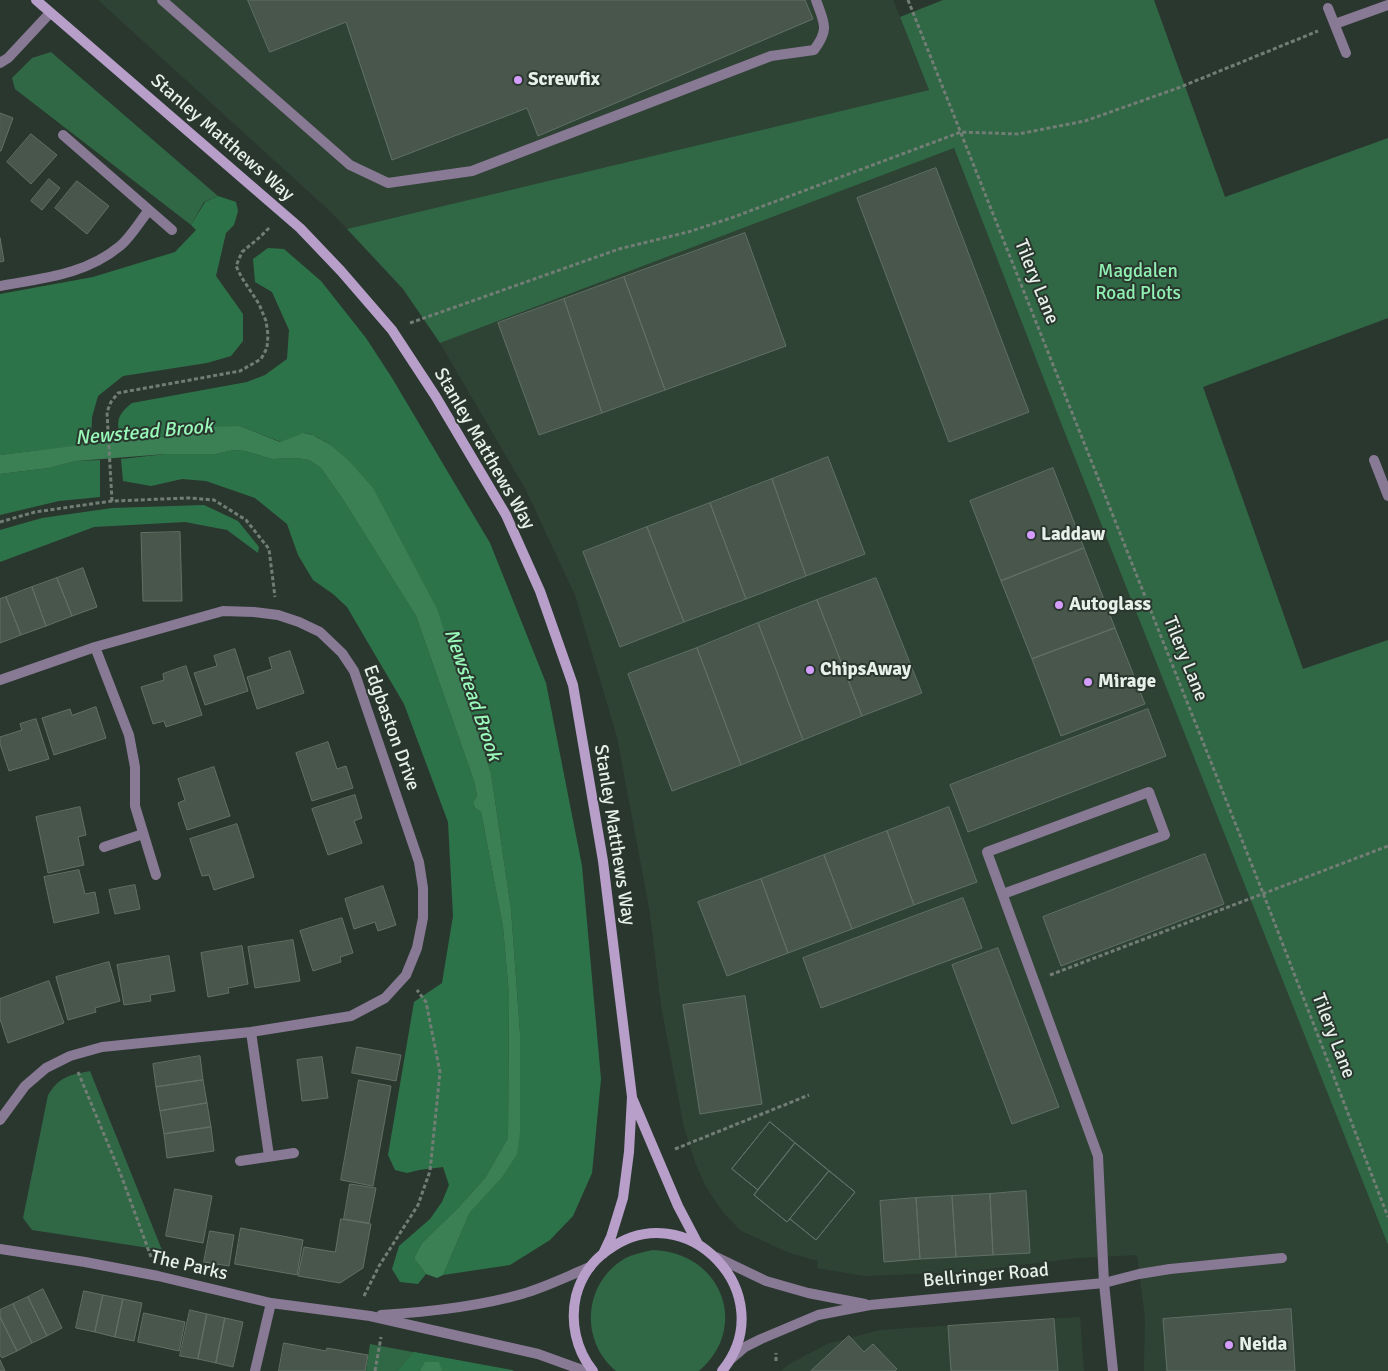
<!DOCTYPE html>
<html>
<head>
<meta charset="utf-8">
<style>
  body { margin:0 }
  canvas { display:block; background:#2a372e }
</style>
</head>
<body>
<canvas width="1388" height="1371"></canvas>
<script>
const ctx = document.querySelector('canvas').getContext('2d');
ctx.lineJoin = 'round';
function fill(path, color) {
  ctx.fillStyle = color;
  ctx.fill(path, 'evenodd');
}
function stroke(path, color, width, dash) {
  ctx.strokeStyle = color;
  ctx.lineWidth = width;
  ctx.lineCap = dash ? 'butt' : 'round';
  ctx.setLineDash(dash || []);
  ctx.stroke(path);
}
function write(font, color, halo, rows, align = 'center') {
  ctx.font = font + ' Signika,sans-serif';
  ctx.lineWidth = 4;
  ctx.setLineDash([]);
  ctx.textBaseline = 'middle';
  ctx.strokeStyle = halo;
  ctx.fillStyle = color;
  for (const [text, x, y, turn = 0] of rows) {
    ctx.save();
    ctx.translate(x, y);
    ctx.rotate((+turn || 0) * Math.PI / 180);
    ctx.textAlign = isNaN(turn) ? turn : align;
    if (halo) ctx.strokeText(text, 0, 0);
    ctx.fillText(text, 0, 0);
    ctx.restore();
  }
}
fill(new Path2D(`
  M98,0H893L929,90L347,229L330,211Z
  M954,148L1059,418L1388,1245V1371H1144L1145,1317L1137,1255L1078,1258L962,1272L865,1276L817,1268L818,1261L787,1252L740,1230L722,1211L705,1185L695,1162L684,1127L661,1005L650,913L617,737L575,595L526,490L440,343Z
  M1080,1317L1084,1371H781L788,1365L827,1344L880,1330Z`), '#2f4335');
fill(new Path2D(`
  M943,0H1154L1225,197L1388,138V318L1203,387L1303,669L1388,640V1245L1059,418L954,148L440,343L403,289L347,229L929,90L900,17Z
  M51,52L218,196L204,202L191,225L15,89L12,78L32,58Z
  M90,1071L162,1250L32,1230L23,1218L48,1095C60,1076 70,1075 90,1071Z
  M653,1250C721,1252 751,1327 699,1371H616C580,1341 583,1284 624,1259C633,1254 643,1252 653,1250Z
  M370,1344L514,1371H366Z`), '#306745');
fill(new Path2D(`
  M218,196L236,202L238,211L234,225L226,233L216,276L243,314V341L231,356L207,363L123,376L98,396L92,417L91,444L0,455V294L93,277L175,252L196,230L191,225L205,202Z
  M268,248L284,249L321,281L366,338L392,378L490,543L546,683L582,866L601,1079L592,1173L573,1216L550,1240L510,1265L443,1275L470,1212L479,1201L520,1132V1033L511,909L491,773L463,687L329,444C304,429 307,432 281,442L240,426L175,436L120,440C117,421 116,416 132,403L247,382L265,375L287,359L289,330L272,292L255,282L253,259Z
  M234,450L245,451L272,459L296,458L309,460L321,468L344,501L416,616L474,781L477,796L473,802L475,808L481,812L503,927L509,995L508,1138L485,1178L458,1208L422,1243L414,1258L426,1274L418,1284L400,1282L392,1269L399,1246L430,1219L442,1202L449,1185L443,1167L419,1170L407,1173L395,1170L388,1155L414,1002L442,983L453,916L448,822L404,704L347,607L333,594L313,580L298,555L287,524L255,498L206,481L182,479L151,486L123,481L121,459L166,454H216Z
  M100,460V497L59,501L0,515V474L49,468L76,461Z
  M204,505L238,521L259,547L258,553L227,530L185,522L94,527L0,562V530L42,518L112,508Z
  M414,1352L512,1370L514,1371H442L439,1362H425L420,1371H398Z`), '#2d7349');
fill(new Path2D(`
  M240,426L280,442L303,433L313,435L329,444L348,460L373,488L437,609L491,773L511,909L520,1033V1132L517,1154L502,1177L470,1212L443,1275L437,1278L426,1274L414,1258L422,1243L458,1208L485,1178L508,1138L509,995L503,927L481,812L475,808L473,802L477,796L474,781L416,616L344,501L321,468L309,460L296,458L272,459L245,451L234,450L216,454H166L76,461L49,468L0,474V455L120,440L175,436L214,427Z
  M425,1362H439L442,1371H420Z`), '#3b8055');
const building = new Path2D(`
  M248,0H805L813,19L538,136L527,108L392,160L346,22L270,52Z
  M0,113L13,118L1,151H0Z
  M31,134L57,155L31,184L7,162Z
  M936,168L1029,412L949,442L857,198Z
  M49,179L60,188L42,210L31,201Z
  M77,181L109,206L87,234L55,208Z
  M745,233L786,346L665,390L624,277Z
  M0,238L4,261L0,262Z
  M624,277L665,390L602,413L564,299Z
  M564,299L602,413L539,435L498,323Z
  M828,457L865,554L806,576L772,479Z
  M1053,468L1084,548L1001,581L970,501Z
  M772,479L806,576L746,599L710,503Z
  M710,503L746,599L684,622L647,527Z
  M647,527L684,622L620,647L583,552Z
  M180,532L182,601H143L141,533Z
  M1084,548L1115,628L1032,659L1001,581Z
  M83,568L97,607L72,616L57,578Z
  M57,578L72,616L46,626L32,587Z
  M876,578L922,693L862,716L817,600Z
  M32,587L46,626L21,635L6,597Z
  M6,597L21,635L0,643V599Z
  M817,600L862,716L803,740L758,623Z
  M758,623L803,740L741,765L697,648Z
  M1115,628L1145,704L1061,736L1032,659Z
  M697,648L741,765L672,791L628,674Z
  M235,649L248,691L205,705L194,673L217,666L214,656Z
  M290,651L304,693L257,709L247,677L272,669L269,658Z
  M186,666L202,715L166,727L164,721L153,724L141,687L164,680L163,674Z
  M96,707L106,738L54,755L42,718L70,709L72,715Z
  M1148,709L1166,756L968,832L950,785Z
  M36,719L49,759L9,771L0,744V737L22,730L20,724Z
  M328,742L337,769L346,766L353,788L312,801L296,753Z
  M214,767L230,816L187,830L178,803L185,800L178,779Z
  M355,795L362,818L354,821L362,843L328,855L312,809Z
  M80,807L86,835L78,837L84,865L48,873L36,817Z
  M949,807L977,882L914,905L887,831Z
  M237,824L254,877L214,890L209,875L202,876L190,839Z
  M887,831L914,905L852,929L824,855Z
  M1205,854L1224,904L1061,966L1043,917Z
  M824,855L852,929L788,953L761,879Z
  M79,870L85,894L95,892L99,913L54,923L44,877Z
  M761,879L788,953L727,976L698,902Z
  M135,885L140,909L115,914L109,890Z
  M383,886L396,925L378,931L375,922L354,929L345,899Z
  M963,898L982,948L821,1008L803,958Z
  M342,918L353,953L340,957L341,962L313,971L300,931Z
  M293,940L300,981L255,988L248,947Z
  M242,946L248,984L228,988L229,993L208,997L201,953Z
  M998,948L1059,1107L1012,1124L952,965Z
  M169,956L175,991L150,995L151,1001L124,1005L117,965Z
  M109,962L120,1001L95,1008L96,1012L68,1020L56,977Z
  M49,981L64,1023L8,1043L0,1019V999Z
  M745,996L762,1104L700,1114L683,1005Z
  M357,1047L401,1055L396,1081L352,1073Z
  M200,1056L203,1080L156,1087L153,1064Z
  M322,1057L328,1098L302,1101L297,1060Z
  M203,1080L207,1103L160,1111L156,1087Z
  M359,1080L391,1086L373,1186L341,1180Z
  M207,1103L211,1127L164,1134L160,1111Z
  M770,1122L855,1192L816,1240L790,1219L787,1222L754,1195L758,1190L732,1169Z
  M770,1122L795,1143L758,1190L732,1169Z
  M211,1127L214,1151L167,1158L164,1134Z
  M795,1143L829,1171L787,1222L754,1195Z
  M829,1171L855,1192L816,1240L790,1219Z
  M350,1184L376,1188L369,1223L344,1219Z
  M175,1189L212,1196L203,1243L166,1236Z
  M1026,1191L1030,1253L993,1255L990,1194Z
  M990,1194L993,1255L956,1257L952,1196Z
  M952,1196L956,1257L920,1259L916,1198Z
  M916,1198L920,1259L884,1262L880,1201Z
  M341,1219L371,1224L363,1268L340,1283L298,1276L304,1247L335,1252Z
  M241,1228L303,1240L297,1275L235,1264Z
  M210,1231L234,1235L229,1266L204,1262Z
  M43,1289L62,1328L47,1336L28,1297Z
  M84,1291L103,1295L95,1332L76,1328Z
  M103,1295L123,1299L115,1337L95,1332Z
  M28,1297L47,1336L32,1343L13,1304Z
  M123,1299L142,1303L134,1341L115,1337Z
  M13,1304L32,1343L17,1351L0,1317V1310Z
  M1291,1309L1295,1371H1167L1163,1319Z
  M190,1310L207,1314L198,1359L180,1356Z
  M144,1313L185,1322L179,1351L138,1342Z
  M207,1314L225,1318L216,1363L198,1359Z
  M0,1317L17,1351L2,1358L0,1355Z
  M225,1318L243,1322L233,1367L216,1363Z
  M1054,1319L1058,1371H951L948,1326Z
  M849,1336L864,1352L873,1344L897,1369L895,1371H811Z
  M284,1343L326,1351L327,1348L368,1355L365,1371H279Z
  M0,1360L5,1371H0Z`);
fill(building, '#48564c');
stroke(building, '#617065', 1);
stroke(new Path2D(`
  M908,0L1263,893L1388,1217
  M410,323L619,249L688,232L731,218L961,132L1018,134L1085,121L1178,88L1318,31
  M112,501L107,412L111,402L118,393L240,371L261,359L267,348L268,335L266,321L259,304L242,278L236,266L242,252L260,237L270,227
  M0,522L35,512L112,501L189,498L214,500L246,520L269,549L275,597
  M1050,975L1388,846
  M78,1072L121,1175L151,1257
  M675,1149L809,1095
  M364,1296L379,1266L418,1205L430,1171L440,1072L426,1002L417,990
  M776,1361V1353
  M375,1371L381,1337`), '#717d75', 3, [4, 2.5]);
stroke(new Path2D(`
  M162,0L350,165L388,183L472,171L771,56L814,50C830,29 824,23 816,0
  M63,135L172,230
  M0,286C43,278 85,275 120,246C131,237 140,221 149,210
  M1003,894L1165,835L1149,792L987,852L1098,1156L1104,1283
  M1170,1269L1282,1258`), '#887994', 10);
stroke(new Path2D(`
  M1328,8L1346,53
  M1335,24L1388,5
  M0,63L8,58L50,13
  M1374,460L1388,496
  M95,647L129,735L135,767V806L156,875
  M0,680L95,647L223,611L254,612L278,615L299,622L320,632L342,653L354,671L419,862L423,888V918L417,948L406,975L385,998L351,1016L251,1032L102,1047L70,1056L46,1068L25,1086L0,1120
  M104,847L143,834
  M251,1032L269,1156
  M240,1161L294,1153
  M0,1249L85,1262L158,1276L271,1303L370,1316L538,1354L585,1371
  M716,1257L766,1281L808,1293L865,1304
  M381,1315C428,1312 477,1307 522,1294C546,1287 568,1276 590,1267
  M731,1359L745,1347L761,1339L818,1315L870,1305L1104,1283
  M255,1371L271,1303
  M1113,1371L1104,1283L1139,1274L1170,1269`), '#887994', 10);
stroke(new Path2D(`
  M36,0L300,228L341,271L392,330L436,397L506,515L540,591L573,685L603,861L632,1097L629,1152L623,1198L611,1237L603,1254
  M633,1100L678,1206L698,1244
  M593,1371C576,1350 570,1322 576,1296C581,1277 592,1261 608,1250C686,1192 784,1295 722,1371`), '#b79fca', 10);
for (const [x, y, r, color] of [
  [518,80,5,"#d49cfc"],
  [1031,535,5,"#d49cfc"],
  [1059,605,5,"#d49cfc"],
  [810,670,5,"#d49cfc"],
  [1088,682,5,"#d49cfc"],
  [1229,1345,5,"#d49cfc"]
]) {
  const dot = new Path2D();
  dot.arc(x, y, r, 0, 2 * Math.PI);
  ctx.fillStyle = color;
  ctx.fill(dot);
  stroke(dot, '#2a372e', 2);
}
write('bold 19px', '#e7f0ea', '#2a372e', [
  ["Screwfix",528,80],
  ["Laddaw",1041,535],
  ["Autoglass",1069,605],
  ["ChipsAway",820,670],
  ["Mirage",1098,682],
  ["Neida",1239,1345]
], 'left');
write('19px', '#e7f0ea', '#2a372e', [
  ["Stanley Matthews Way",222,138,41],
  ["Tilery Lane",1036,282,68],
  ["Stanley Matthews Way",484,449,60],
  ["Tilery Lane",1185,659,68],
  ["Edgbaston Drive",391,728,70],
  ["Stanley Matthews Way",614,835,81],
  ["Tilery Lane",1333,1036,69],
  ["The Parks",189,1266,13],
  ["Bellringer Road",986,1276,-5]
]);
write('19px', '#90f0b2', '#2a372e', [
  ["Magdalen",1138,272],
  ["Road Plots",1138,294]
]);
write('italic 20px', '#99faba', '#2a372e', [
  ["Newstead Brook",144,433,-5],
  ["Newstead Brook",472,695,71]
]);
</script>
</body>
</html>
